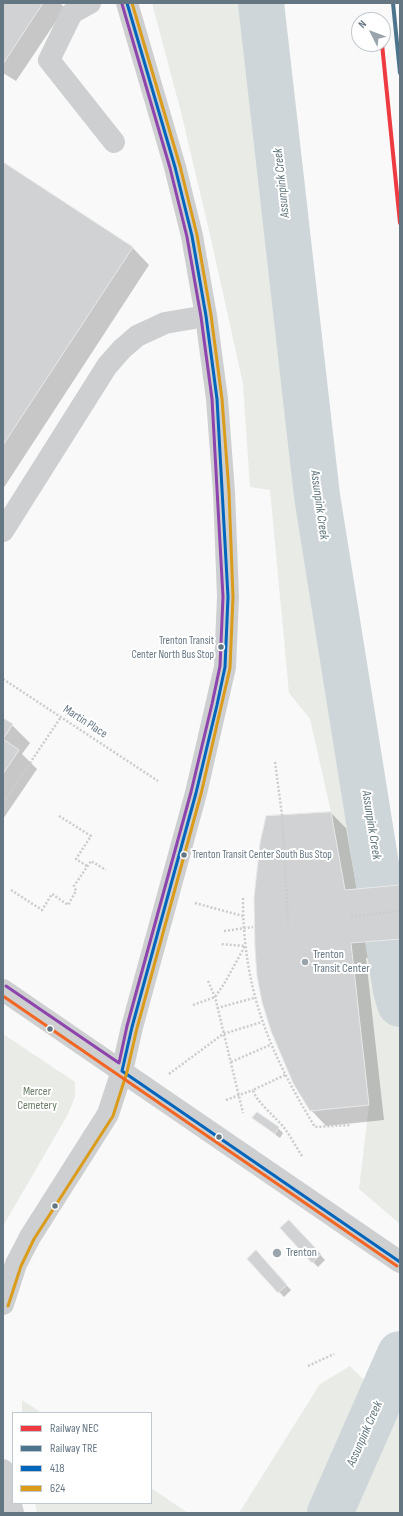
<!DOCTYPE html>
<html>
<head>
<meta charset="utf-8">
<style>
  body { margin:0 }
  #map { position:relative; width:403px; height:1516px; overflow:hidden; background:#f9f9f9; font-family:"Sofia Sans Condensed",sans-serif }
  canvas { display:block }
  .frame { position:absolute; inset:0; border:4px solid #657683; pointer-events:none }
  .legend { position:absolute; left:12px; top:1412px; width:140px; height:92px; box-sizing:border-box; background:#fff; border:1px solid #c1c8cd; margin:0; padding:5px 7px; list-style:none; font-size:12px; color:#657683 }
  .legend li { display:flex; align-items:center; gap:8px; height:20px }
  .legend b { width:20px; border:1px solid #c1c8cd }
  .north { position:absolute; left:351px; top:12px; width:40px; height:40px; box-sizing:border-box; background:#fff; border:1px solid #c1c8cd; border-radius:50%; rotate:312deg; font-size:11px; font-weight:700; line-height:16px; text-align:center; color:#657683 }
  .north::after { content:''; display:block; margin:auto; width:14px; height:18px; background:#99a4ac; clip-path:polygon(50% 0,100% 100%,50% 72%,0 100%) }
</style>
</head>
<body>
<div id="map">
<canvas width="403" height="1516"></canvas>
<div class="frame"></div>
<ul class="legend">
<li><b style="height:5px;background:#ee3a41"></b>Railway NEC</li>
<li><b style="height:5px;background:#4c748c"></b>Railway TRE</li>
<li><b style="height:5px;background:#0065bd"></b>418</li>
<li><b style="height:5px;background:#da9c1a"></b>624</li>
</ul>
<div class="north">N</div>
</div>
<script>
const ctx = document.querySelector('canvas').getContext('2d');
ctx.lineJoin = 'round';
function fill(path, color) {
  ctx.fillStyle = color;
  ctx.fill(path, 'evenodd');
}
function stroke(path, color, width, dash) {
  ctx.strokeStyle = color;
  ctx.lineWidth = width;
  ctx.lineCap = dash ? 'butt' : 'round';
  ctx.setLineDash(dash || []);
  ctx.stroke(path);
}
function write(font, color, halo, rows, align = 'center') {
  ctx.font = font + ' "Sofia Sans Condensed",sans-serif';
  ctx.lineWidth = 4;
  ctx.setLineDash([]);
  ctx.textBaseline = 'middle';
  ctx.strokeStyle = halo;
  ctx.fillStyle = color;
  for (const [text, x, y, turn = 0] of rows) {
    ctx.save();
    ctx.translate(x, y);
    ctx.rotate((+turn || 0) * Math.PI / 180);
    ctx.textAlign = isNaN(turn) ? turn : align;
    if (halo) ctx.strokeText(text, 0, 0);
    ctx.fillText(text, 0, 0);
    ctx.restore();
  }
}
fill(new Path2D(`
  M152,3H281L336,544L398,885L345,890L331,812L310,719L289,693L270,490L250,487L243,384L211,239L181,112Z
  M400,939V1224L359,1189L369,1105L351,943Z
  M3,1034L75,1082V1097L67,1116L3,1226Z
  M350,1366L400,1417V1513H239L320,1384Z
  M22,1400L42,1413H22Z
  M151,1488L188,1513H37L35,1503H151Z`), '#e8ebe6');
fill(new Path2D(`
  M3,3H60L65,8L16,81L3,73Z
  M3,163L132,247L149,265L3,489Z
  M3,719L12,725L30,743L22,754L37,769L3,819Z
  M331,813L346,828L357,890L400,886V955L366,958L384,1120L326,1126L311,1110Z
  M253,1118L278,1128L283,1133L280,1138Z
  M294,1226L325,1260L318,1267L313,1262Z
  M260,1257L291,1290L284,1297L248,1259Z`), '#0003');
stroke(new Path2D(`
  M261,3L317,496L396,990L400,1004
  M330,1513L400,1354`), '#ced6d9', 46);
const building = new Path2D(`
  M3,3H43L3,64Z
  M3,162L133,247L3,445Z
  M3,718L13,724L3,739Z
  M3,739L19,750L3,774Z
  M331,812L345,890L400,885V939L351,943L369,1105L310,1111L293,1083L271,1031L262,1002L257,976L255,948L254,898L260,843L266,816Z
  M257,1112L279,1127L275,1134L252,1118Z
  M289,1220L321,1254L312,1263L280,1228Z
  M256,1250L287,1285L278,1293L247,1259Z`);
fill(building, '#d0d2d3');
stroke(building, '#e8e8e8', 1);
stroke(new Path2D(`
  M3,679L158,781
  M275,762L282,815L288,923
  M3,803L61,717
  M59,816L91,836L76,859L87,866
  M11,890L42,910L52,894L68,905L76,891L74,886L91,861L106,870
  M243,898C243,989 268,1050 315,1127L350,1125
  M195,903L243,916
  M351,917L400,911
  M224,931L253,927
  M208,981L215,997L243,1113
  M193,1005L215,997L224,984L245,946L220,944
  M217,1008L254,998
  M231,1062L270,1045
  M169,1074L223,1034L262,1022
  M285,1075L253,1090C256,1102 276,1117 285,1129C291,1137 296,1147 302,1156
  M226,1100L253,1090
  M308,1366L334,1354`), '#cbcccd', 2.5, [2, 2]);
stroke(new Path2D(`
  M90,3L72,13L49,60L114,142
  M3,531L107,366L122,349L137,336L165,323L206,316
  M3,990L400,1262
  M3,1304L16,1264L30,1237L108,1114L122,1071L132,1027L196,793L225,667L228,597L224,492L217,399L206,316L192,236L175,167L127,3
  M3,1470L13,1513`), '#cecfd0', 22);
stroke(new Path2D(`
  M127,3L175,167L192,236L206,316L217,399L228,597L225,667L217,705L196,793L132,1027L122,1071L400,1262`), '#0065bd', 3);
stroke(new Path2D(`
  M8,1306L21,1266L34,1239L113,1116L127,1072L137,1028L201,794L230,668L233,597L229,492L222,399L211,315L197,235L180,166L132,3`), '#da9c1a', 3);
stroke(new Path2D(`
  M6,986L119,1063L127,1026L191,792L212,704L220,666L223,597L212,399L201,317L187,237L170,168L122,4`), '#8e44ad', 3);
stroke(new Path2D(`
  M3,996L397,1266`), '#f26522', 3);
stroke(new Path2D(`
  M382,44L400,223`), '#ee3a41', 4);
stroke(new Path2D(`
  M393,3L400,73`), '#4c748c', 4);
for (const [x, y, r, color] of [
  [221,647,3.5,"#657683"],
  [184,855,3.5,"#657683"],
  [305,962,4,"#99a4ac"],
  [50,1029,3.5,"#657683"],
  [219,1137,3.5,"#657683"],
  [55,1206,3.5,"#657683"],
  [277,1253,5,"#99a4ac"]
]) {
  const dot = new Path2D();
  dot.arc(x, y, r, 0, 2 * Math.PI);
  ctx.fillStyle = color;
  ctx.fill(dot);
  stroke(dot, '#fff', 1.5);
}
write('11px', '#657683', '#fff', [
  ["Trenton Transit",214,641],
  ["Center North Bus Stop",214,655],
  ["Trenton Transit Center South Bus Stop",192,855,"left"]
], 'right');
write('12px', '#657683', '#fff', [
  ["Martin Place",85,722,33]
]);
write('12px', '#657683', '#fff', [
  ["Trenton",313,955],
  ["Transit Center",313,969],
  ["Trenton",286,1253]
], 'left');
write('12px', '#687a64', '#fff', [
  ["Mercer",37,1092],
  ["Cemetery",37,1106]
]);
write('italic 13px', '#60757c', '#fff', [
  ["Assunpink Creek",282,183,-96],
  ["Assunpink Creek",319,505,82],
  ["Assunpink Creek",371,825,81],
  ["Assunpink Creek",365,1434,-66]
]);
</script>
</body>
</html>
